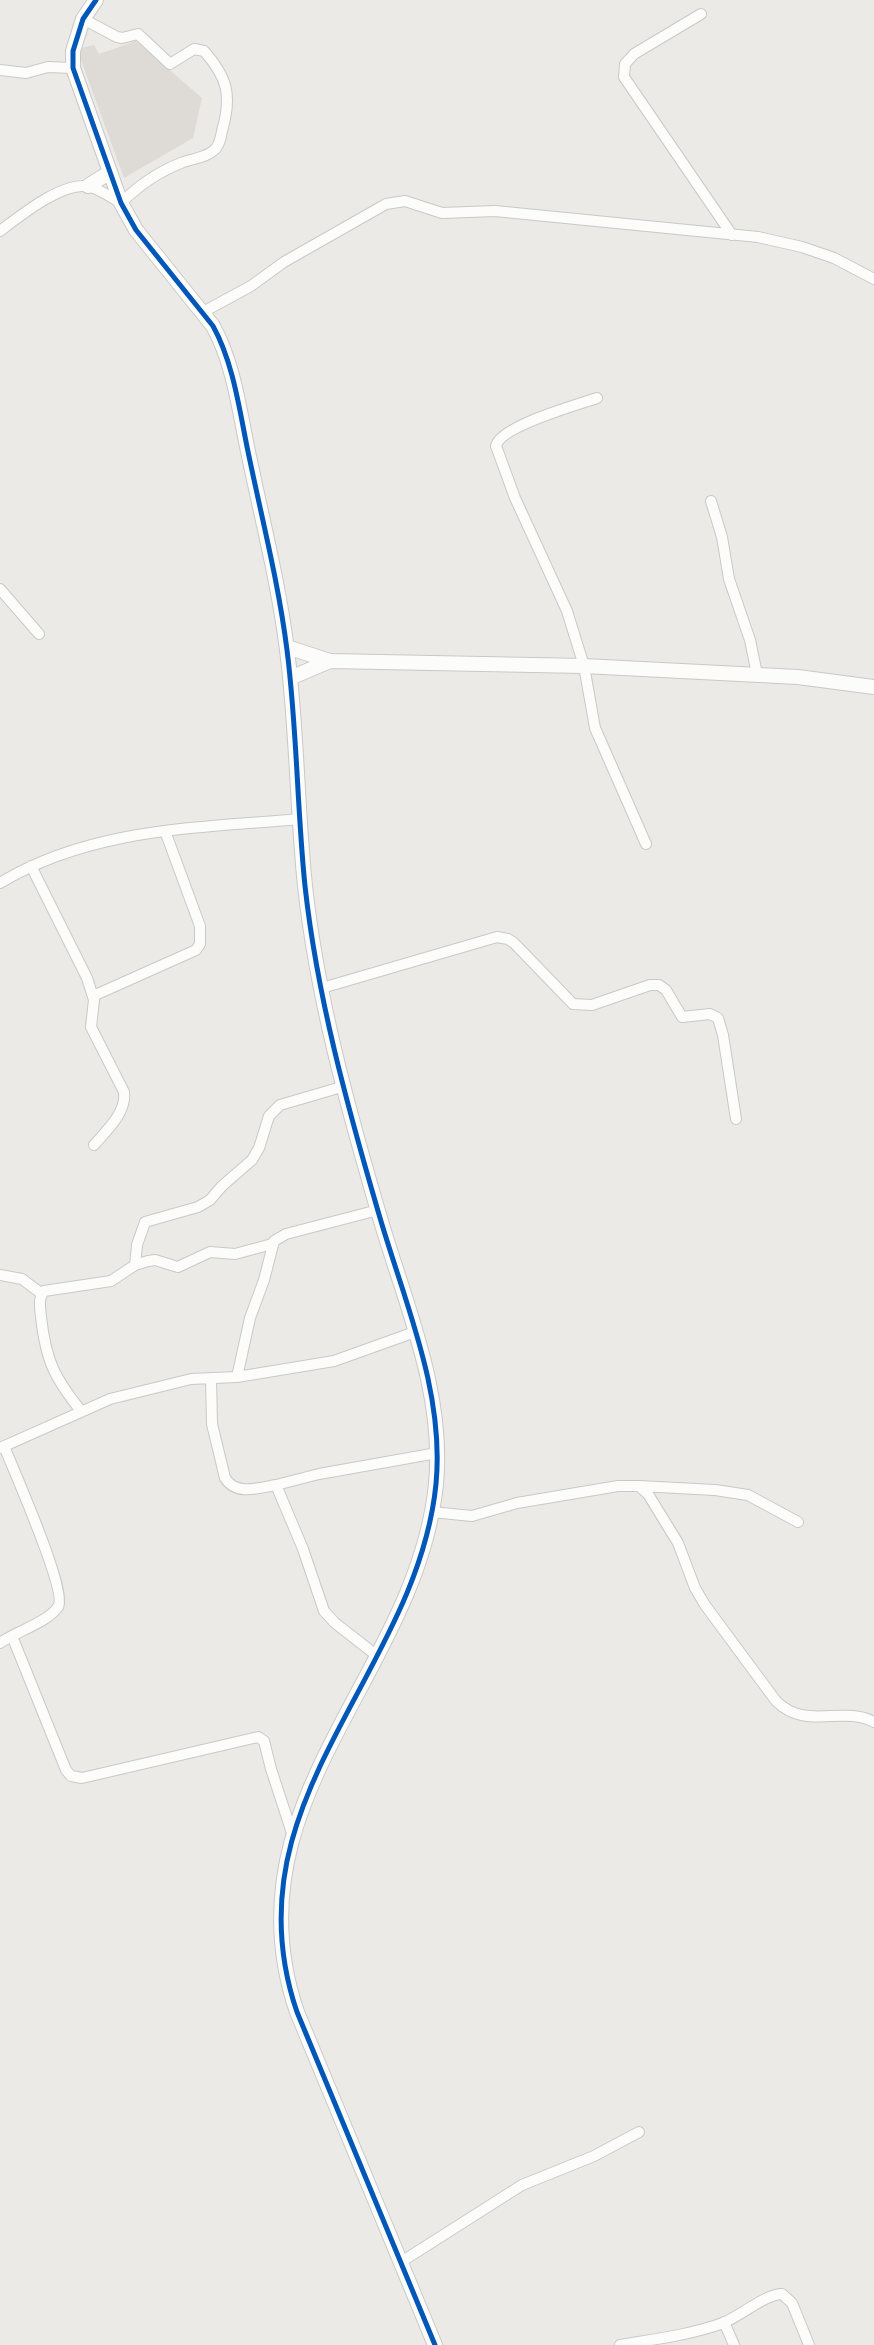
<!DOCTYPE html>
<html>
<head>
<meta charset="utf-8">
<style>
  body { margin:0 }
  canvas { display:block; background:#eceae6 }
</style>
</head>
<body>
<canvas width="874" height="2345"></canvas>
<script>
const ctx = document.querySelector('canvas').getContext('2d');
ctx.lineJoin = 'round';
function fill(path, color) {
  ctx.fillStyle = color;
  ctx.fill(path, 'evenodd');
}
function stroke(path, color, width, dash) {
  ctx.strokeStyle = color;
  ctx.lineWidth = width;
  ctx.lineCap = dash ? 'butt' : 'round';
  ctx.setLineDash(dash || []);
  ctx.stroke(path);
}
fill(new Path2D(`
  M136,41L202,98L193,138L124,178L77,49L94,45L99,54Z`), '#dedad6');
const street = new Path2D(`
  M701,14L634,54L625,64L624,77L732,235
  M0,70L26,73L48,67L73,68
  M0,231C20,216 64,180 90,187C101,190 111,197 121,203C138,186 158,172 181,163C191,159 205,158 213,151C219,147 221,138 222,131C232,96 228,78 204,51L194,49L170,64L138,34L122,38L117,37L83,19
  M203,312L251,286L284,262L386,204L405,201L442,213L495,211L758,237L802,247L834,258L874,279
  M597,398C577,405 500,426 496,446L515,498L567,611L584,666L595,728L646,844
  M711,501L722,537L729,579L750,640L757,674
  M0,589L39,634
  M31,866L87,978L94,1000L91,1027L124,1092C127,1112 106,1131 94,1145
  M0,883C91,828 197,828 300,819
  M322,988L497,937L508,939L514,943L573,1004L592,1005L650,985H659L666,990L682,1017L710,1014L718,1018L723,1035L736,1119
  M93,996L196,950L200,944V926L165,831
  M135,1265L137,1245L145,1222L198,1207L210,1200L222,1186L252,1160L259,1148L269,1116L280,1105L345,1086
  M0,1275L22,1279L42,1294
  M237,1377L250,1318L264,1280L274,1241L286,1234L378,1210
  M211,1378L212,1424L225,1478C236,1496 259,1488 276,1485L303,1549L324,1611L335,1623L376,1655
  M81,1411C54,1377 46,1361 41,1317C40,1307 38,1299 44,1291L111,1281L135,1265L148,1261L155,1260L178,1267L210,1252L235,1254L272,1244
  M0,1448L110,1399L191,1379L237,1377L334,1361L415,1332
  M276,1485L319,1474L437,1453
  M639,1486L715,1490L748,1495L798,1522
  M432,1512L472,1516L517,1503L618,1486H639L648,1494L678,1543L695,1588L705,1605L776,1701C806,1731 842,1705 874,1722
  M12,1636L66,1770L71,1776L82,1778L258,1737L264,1741L271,1769L292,1833
  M0,1643C15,1632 48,1622 58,1607C68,1592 13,1469 4,1446
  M401,2262L522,2185L594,2156L639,2132
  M724,2322L734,2345
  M620,2345C655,2339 690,2335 723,2323C740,2316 766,2294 782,2294L792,2303L809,2345`);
const secondary = new Path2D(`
  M96,0L83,19L73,51V68L121,203L136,230L213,326C235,366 240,416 250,461C263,523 279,586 287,650C297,728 297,808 305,886C317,996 347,1105 378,1211C403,1299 445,1390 436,1484C417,1675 225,1802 297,2012L435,2345
  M88,186L110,172
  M287,647L330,661L584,666L798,677L874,687
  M290,678L330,661`);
stroke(street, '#c8c9c8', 12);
stroke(secondary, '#c8c9c8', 16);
stroke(street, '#fcfcfb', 10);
stroke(secondary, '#fcfcfb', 14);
stroke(new Path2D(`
  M96,0L83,19L73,51V68L121,203L136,230L213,326C235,366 240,416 250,461C263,523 279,586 287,650C297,728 297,808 305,886C317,996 347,1105 378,1211C403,1299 445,1390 436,1484C417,1675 225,1802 297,2012L435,2345`), '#0057b8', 5);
</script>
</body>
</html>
